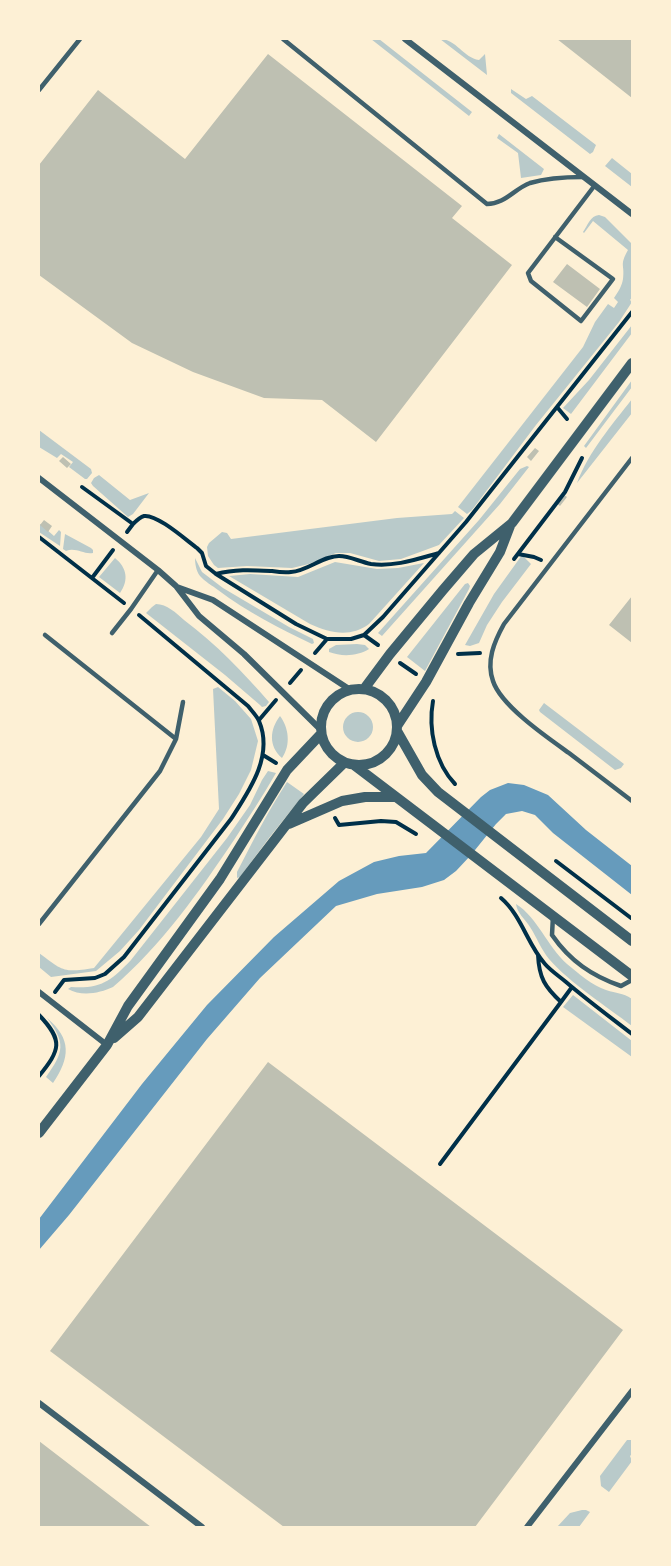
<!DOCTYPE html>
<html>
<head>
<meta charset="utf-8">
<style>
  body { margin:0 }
  #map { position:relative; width:671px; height:1566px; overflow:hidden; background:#fdf0d5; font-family:Jost,sans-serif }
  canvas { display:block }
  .frame { position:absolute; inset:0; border:40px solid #fdf0d5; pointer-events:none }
</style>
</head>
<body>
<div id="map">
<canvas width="671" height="1566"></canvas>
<div class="frame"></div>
</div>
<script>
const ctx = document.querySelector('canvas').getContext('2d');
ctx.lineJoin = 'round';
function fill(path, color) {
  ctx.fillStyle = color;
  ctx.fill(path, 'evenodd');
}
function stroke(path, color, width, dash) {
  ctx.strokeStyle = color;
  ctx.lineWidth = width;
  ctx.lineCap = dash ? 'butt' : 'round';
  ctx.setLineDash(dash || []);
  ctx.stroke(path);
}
fill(new Path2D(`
  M371,39H379L472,112L469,116Z
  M440,39C456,39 464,58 479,60L485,54L487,75Z
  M511,89L526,99L532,96L596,145L593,152L590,154L511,93Z
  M499,134L544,169L541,175L521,178L518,153L497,138Z
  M612,158L632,174V187L605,166Z
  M599,215L605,217L632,244V297L630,300L632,302L619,322L536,425L472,510L467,514L458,507L583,347L595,322L608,304L614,308L618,302L614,298C618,292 622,286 623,279C625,264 619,266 628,250L593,221L584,233L583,232C588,225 590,216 599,215Z
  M632,325V333L629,337L571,414L563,408L589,380Z
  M632,380V387L586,448L584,446Z
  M632,399V413L577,483C589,451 612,425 632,399Z
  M39,430L91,469L92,473L87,479H85L69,467L73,462L61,454L57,458L39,447Z
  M527,466L529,467L500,504L382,636L378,633L479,520L520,469Z
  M99,475L130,500L149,493L133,514L128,517L93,486L91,483L94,478Z
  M455,511L464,518L439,545L401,559L379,561L350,553H336L309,564L292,568L247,566L218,568L214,565L208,556L207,547L209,543L222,532L227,533L231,539L397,518L452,514Z
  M39,523L54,536L59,530L61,532L60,546L39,532Z
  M65,534L91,548L93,550V553C84,555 76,547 66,551L63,549Z
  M522,555L531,564L502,602L487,625L479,643L470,646L465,645L494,594Z
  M115,558C127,568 129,580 120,593L99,577Z
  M195,558L202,572L223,588L289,627L313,639L314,643L312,644C279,628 247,612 218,590C213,586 204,581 200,576C196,571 195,563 195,558Z
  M335,562L377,569L398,568L424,563L369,624C350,638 330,633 310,624L229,576L250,574L298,577Z
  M468,583L470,586L469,589L425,671L407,657L465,584Z
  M156,604C167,604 176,613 184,620C216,644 243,672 269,702L266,706L262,707L260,705L225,675L146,613L152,607Z
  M357,644L365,645L369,649C358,656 342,657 329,652V649L336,645Z
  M218,687L235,701L251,719L258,741L251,770L239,794L223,819L139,930L120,951L96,971L51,977L39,967V953C63,971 63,973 94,968L201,837L219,809L213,689Z
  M544,703L624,764L621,768L615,770L540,712L539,710Z
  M343 727a15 15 0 1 1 30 0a15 15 0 1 1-30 0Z
  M280,716C289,728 291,745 282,758C268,746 270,729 280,716Z
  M268,771L276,773C263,796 248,818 234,840C199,892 161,946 113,987C100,993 82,997 68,989L71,987C101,989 111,981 131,960L227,838L250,805L262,780Z
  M287,782L304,794L269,838L240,877L237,878V872C253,841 268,811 287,782Z
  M516,904C538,918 547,946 567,964C578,973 593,986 606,990C617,994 622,992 632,999V1026C606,1006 570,983 549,959C541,949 537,938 530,927C525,919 517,913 516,904Z
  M573,995L632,1041V1057L563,1007Z
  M47,1018C72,1039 70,1058 53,1083L46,1077C64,1052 66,1043 47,1018Z
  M627,1440H632V1454L630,1456L632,1461L609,1492L601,1486L600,1476Z
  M582,1510H586L590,1512L579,1527H557L570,1513Z`), '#b9caca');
fill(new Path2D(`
  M508,783L524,785L548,795L586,830L632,866V895L553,833L535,815L522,811L506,814L496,824L471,855L456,871L444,880L422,887L377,894L336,906L260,978L207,1039L69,1215L39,1250V1219L142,1084L207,1005L274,937L339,881L374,862L399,856L426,853L481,797L490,790Z`), '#669bbc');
fill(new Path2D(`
  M557,39H632V98Z
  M268,54L462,206L452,218L512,265L376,442L322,400L264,398L193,372L132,343L39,275V165L98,90L185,159Z
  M567,264L600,289L587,307L553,282Z
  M535,448L539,451L531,461L527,457Z
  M63,457L71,464L67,468L59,461Z
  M563,494L567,497L560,506L556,503Z
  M44,520L52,526L48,532L40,525Z
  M632,596V643L609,625Z
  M268,1062L623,1330L475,1527H284L50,1351Z
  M39,1441L151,1527H39Z`), '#bec0b2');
stroke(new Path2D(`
  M557,407L567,419
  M82,487L133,524L127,532
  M133,524C136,521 140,517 144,516C157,514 186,540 197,548L202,553L206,566L216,574L296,624L327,639
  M39,537L124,603
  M518,554L534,557L541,560
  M514,559L565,492L582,458
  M216,574C235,569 252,570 272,571C278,572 285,573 291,572C308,571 322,556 339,556C350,556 360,562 371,564C395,567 417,559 439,553
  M92,578L113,550
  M364,635L378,645
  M315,653L327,639H351L364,635L383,617L466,522L632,312
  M458,654L480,653
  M400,663L416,674
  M290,683L301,670
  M433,701C428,729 435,763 455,784
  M259,720L276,700
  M263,755L276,763
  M335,818L339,825L381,821L396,822L416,834
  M556,861L631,918
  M501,898C522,916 527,944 545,964C551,971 559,976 566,982C587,1000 610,1017 632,1034
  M55,992L64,980L95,978L105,974L124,957L231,819C249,791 274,756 259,721C257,716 251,710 248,706L139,615
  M561,1002L572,987
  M39,1015C64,1041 60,1050 39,1076
  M440,1164L561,1002C545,987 539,978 538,955`), '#003049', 4);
stroke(new Path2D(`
  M283,39L487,204C505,204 514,189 530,183C547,178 565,177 583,177
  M39,90L80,39
  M555,237L613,279L581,321L531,281L528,273L595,185
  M632,458L504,624C494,642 486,661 493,681C501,706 548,738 569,753C590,769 611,785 632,801
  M112,633L131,609L158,570
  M45,635L176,739
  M553,916L552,935C570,961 592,976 621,986L632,980
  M39,924L160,771L176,739L183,702`), '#3f606c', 4.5);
stroke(new Path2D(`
  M405,39L632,214
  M39,478L158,570L176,586L199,616L244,654L321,730
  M177,587L213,600L349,689
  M39,992L107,1045
  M39,1403L202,1527
  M527,1527L632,1391`), '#3f606c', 6);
stroke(new Path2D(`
  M321 727a38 38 0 1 1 76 0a38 38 0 1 1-76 0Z
  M364,689L390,654L443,590L474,554L512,523L632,363
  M397,726L426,682L469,603L500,552L510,526
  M397,731L422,775L438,792L632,941
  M354,765L632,976
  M289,824L342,801L365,797H395
  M114,1038L138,1017L303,803L344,763
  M39,1133L107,1045L128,1006L220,879L287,770L321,734`), '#3f606c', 10);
</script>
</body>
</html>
